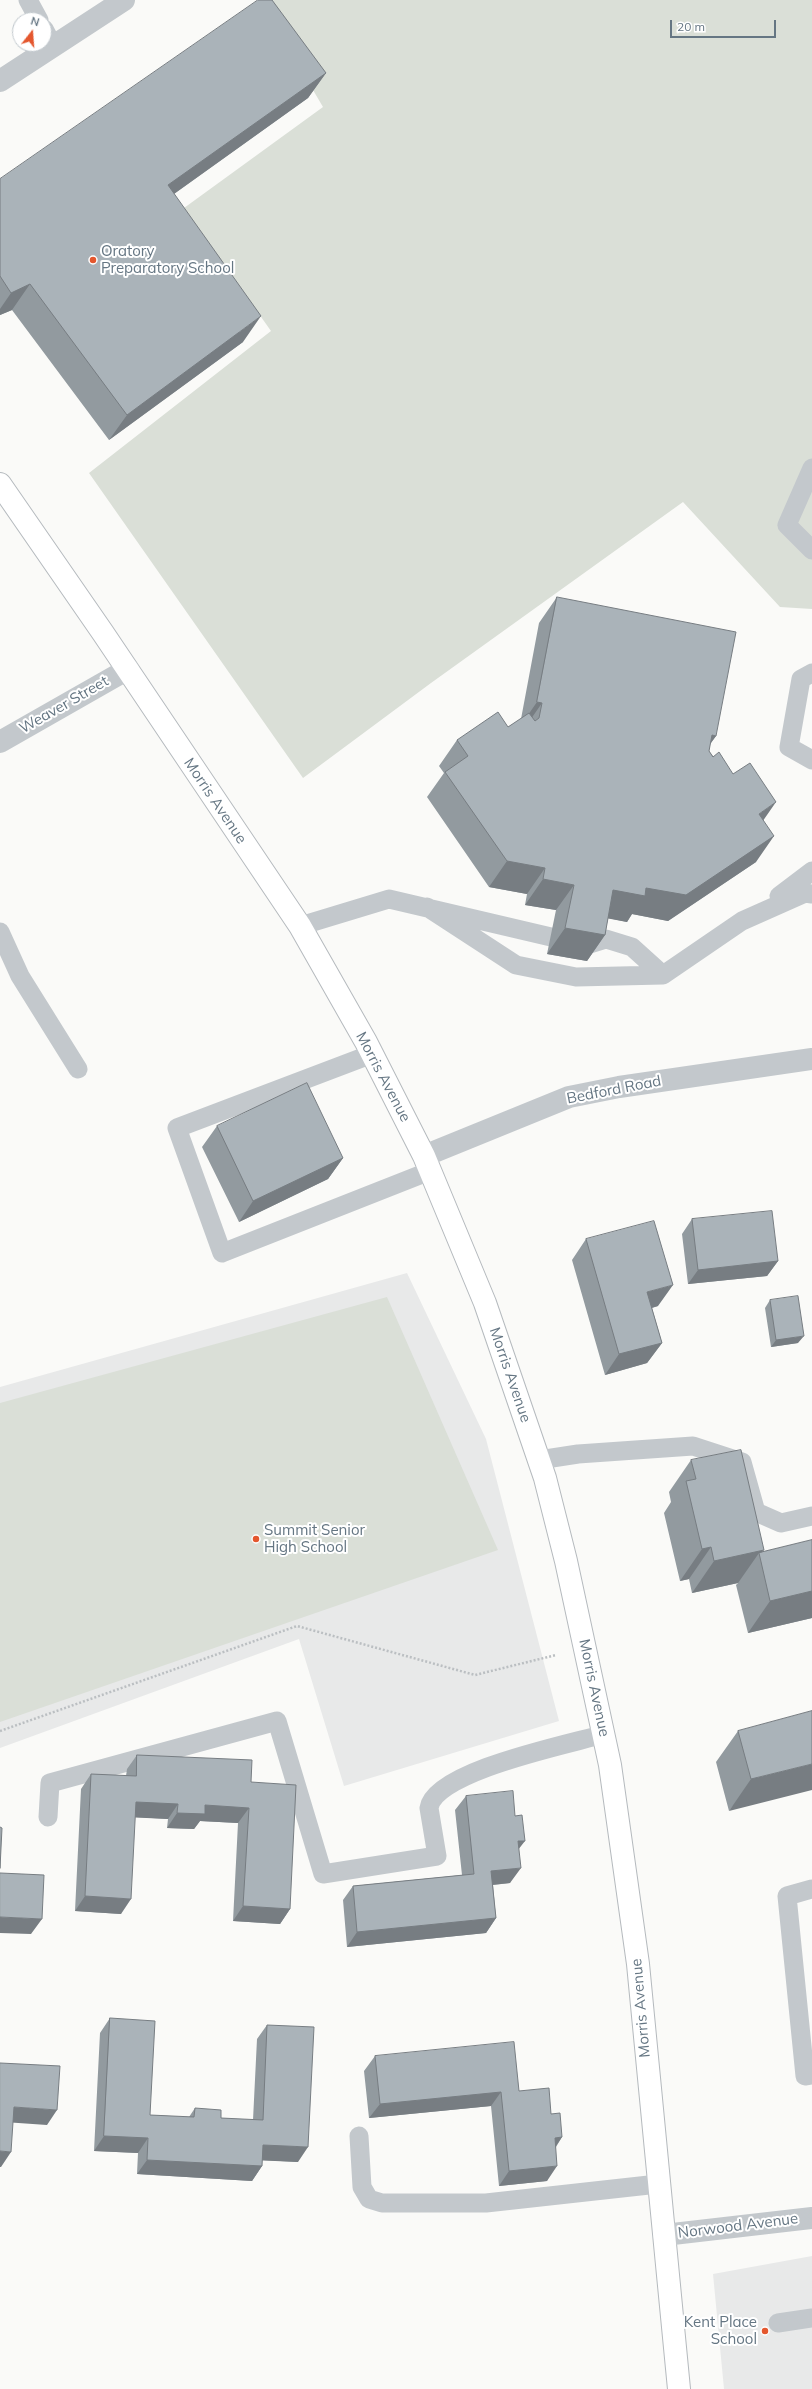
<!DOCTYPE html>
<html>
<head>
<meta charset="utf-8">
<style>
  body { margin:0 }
  #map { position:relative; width:812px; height:2389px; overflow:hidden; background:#fafaf8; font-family:Mulish,sans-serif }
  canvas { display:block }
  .north { position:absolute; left:12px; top:12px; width:40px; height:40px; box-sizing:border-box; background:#fff; border:1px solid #c1c8cd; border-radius:50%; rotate:17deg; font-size:11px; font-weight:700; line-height:16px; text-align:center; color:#657683 }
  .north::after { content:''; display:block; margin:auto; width:14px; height:18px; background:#e4572e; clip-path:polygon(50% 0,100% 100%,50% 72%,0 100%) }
  .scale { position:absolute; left:670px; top:20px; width:106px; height:18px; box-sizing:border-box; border:2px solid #657683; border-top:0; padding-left:5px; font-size:12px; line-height:14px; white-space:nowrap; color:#657683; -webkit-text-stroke:3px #fff; paint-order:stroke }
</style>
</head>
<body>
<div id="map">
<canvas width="812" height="2389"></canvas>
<div class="north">N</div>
<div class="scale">20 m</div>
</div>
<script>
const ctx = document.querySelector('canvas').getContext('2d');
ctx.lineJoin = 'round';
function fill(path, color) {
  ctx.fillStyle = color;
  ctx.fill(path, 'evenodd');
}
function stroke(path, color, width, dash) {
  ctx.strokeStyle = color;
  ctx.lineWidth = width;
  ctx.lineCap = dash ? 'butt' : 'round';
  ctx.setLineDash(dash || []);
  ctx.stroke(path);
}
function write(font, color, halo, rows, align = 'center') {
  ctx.font = font + ' Mulish,sans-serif';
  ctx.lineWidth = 4;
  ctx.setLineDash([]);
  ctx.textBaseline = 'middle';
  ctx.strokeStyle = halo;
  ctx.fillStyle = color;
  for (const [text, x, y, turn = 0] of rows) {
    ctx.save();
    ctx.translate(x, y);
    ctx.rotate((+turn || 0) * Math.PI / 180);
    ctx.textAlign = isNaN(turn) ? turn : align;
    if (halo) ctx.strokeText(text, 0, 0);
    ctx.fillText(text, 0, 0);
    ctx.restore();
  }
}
fill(new Path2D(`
  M407,1273L486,1439L559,1721L344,1786L299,1639L0,1748V1387Z
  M812,2256V2389H724L713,2274Z`), '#e8e9e9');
fill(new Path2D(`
  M260,0H812V609L780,607L683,502L431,683L303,778L89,473L271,331L184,208L323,107Z
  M387,1297L498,1550L0,1722V1403Z`), '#dadfd7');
const primary = new Path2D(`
  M0,484L103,633L300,926L366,1042L424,1156L485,1303L545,1478L566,1561L610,1765L638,1964L679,2389`);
stroke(primary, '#b5babe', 24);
stroke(new Path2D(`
  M0,1731L297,1626L475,1675L556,1655`), '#bbbfc2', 2.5, [2, 2]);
stroke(new Path2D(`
  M28,0L39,20
  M44,29L53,46
  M812,468L787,525L812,550
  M812,673L801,679L789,747L812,760
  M779,896L812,871
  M427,907L516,965L576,977L663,975L742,921L805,893L812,894
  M300,926L389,899L551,937
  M0,932L20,976L78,1069
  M590,944L606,939L632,947L663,975
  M372,1054L177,1128L222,1253L430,1171
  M539,1460L578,1454L693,1446L742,1462L756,1512L781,1523L812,1516
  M48,1817L50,1783L277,1721L323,1874L437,1856L429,1808C434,1771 570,1744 604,1734
  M812,1889L787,1896L805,2076L812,2075
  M359,2136L362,2187L369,2199L382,2203H486L658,2184
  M778,2323L812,2318`), '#c3c8cc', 19);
stroke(new Path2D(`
  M0,81L124,0
  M0,742L128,669
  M424,1156L569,1097L619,1087L812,1059
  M664,2235L812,2218`), '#c3c8cc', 22);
stroke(primary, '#fff', 22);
fill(new Path2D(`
  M326,73L308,98L174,194L243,342L109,440L12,310L0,315V179Z
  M557,597L716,736L710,744L709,751L763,820L756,862L668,921L632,914L627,922L608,918L605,935L587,961L547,954L556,910L525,905L527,894L489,887L427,797L444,773L439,766L457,740L508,727L521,719L539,623Z
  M217,1126L343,1158L328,1179L239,1222L202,1147Z
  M692,1219L778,1261L767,1276L688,1284L682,1234Z
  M586,1239L658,1306L652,1308L662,1343L647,1363L605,1375L572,1260Z
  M770,1300L798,1343L771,1347L765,1308Z
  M691,1460L762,1552L812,1540V1618L748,1633L736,1585L738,1583L692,1593L689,1579L680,1581L664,1513L671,1502L669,1492Z
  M812,1711L729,1811L716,1762L738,1731Z
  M137,1755L251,1782L290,1909L280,1924L233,1921L238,1823L200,1821L194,1829L167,1828L168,1819L135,1817L121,1914L75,1911L81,1789L91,1774L126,1776L127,1769Z
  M466,1796L519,1850L510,1883L493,1885L496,1918L486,1933L347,1947L343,1900L353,1886L462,1875L455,1810Z
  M110,2018L150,2115L189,2117L195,2108L221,2118L253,2120L257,2039L267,2025L298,2162L262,2160V2166L252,2181L137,2174L138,2153L94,2151L100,2033Z
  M375,2056L519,2091L551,2114L562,2137L556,2147L547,2181L499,2186L491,2106L369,2118L364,2071Z`), '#929a9f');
fill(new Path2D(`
  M326,73L308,98L150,211L168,185Z
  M30,284L12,310L0,315V309L11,293Z
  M261,316L243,342L109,440L127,415Z
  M537,702L542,703L524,729L519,728Z
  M712,735L716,736L698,761Z
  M776,802L758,828L759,814Z
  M774,836L756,862L668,921L632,914L627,922L595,916L613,890Z
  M507,861L545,868L527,894L489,887Z
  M543,879L574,885L556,910L525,905Z
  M565,928L605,935L587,961L547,954Z
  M343,1158L328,1179L239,1222L253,1201Z
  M778,1261L767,1276L688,1284L698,1270Z
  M673,1285L658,1306L633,1313L647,1292Z
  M804,1336L798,1343L771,1347L776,1340Z
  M662,1343L647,1363L605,1375L619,1354Z
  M711,1547L689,1579L680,1581L702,1549Z
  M764,1550L759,1556V1553L738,1583L692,1593L714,1561Z
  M812,1591V1618L748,1633L770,1601Z
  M812,1764V1790L729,1811L751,1779Z
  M136,1802L178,1804L168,1819L125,1817Z
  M205,1805L249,1808L238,1823L200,1821L194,1829L167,1828L177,1813Z
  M518,1841H525L514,1855Z
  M521,1868L510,1883L481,1886L491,1871Z
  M85,1896L131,1899L121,1914L75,1911Z
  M243,1906L290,1909L280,1924L233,1921Z
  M0,1917L42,1919L31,1934L0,1933Z
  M496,1918L486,1933L347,1947L357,1932Z
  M501,2092L491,2106L369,2118L380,2104Z
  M14,2107L57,2110L47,2125L4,2122Z
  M104,2136L148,2138L138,2153L94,2151Z
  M562,2137L552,2152L555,2138Z
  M263,2145L308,2147L298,2162L252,2160Z
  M0,2151L11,2152L1,2167H0Z
  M147,2160L262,2166L252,2181L137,2174Z
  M557,2166L547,2181L499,2186L509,2171Z`), '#777d82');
const building = new Path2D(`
  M258,0H272L326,73L168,185L261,316L127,415L30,284L11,293L0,276V179Z
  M557,597L736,632L716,736L712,735L709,751L713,757L719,752L733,774L750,763L776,802L759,814L774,836L686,895L646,888L645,896L613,890L605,935L565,928L574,885L543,879L545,868L507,861L445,772L468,756L457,740L498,712L508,727L529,713L535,721L539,718L542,703L537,702Z
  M307,1083L343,1158L253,1201L217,1126Z
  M772,1211L778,1261L698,1270L692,1219Z
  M654,1221L673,1285L647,1292L662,1343L619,1354L586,1239Z
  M798,1296L804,1336L776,1340L770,1300Z
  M741,1450L764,1550L714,1561L711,1547L702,1549L686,1481L696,1479L691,1460Z
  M812,1540V1591L770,1601L759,1553Z
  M812,1711V1764L751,1779L738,1731Z
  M137,1755L252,1760L251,1782L296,1785L290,1909L243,1906L249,1808L205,1805V1814L177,1813L178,1804L136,1802L131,1899L85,1896L91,1774L136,1776Z
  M513,1791L515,1816L522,1815L525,1841H518L521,1868L491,1871L496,1918L357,1932L353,1886L474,1874L466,1796Z
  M0,1827L2,1828L0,1868Z
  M0,1873L44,1875L42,1919L0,1917Z
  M110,2018L155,2021L150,2115L194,2117L195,2108L221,2110V2118L263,2120L267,2025L314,2027L308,2147L263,2145L262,2166L147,2160L148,2138L104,2136Z
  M514,2042L519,2091L549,2088L551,2114L560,2113L562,2137L555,2138L557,2166L509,2171L501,2092L380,2104L375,2056Z
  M0,2063L60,2066L57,2110L14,2107L11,2152L0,2151Z`);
fill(building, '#aab3b9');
stroke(building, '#777d82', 1);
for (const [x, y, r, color] of [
  [93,260,4,"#e4572e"],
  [256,1539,4,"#e4572e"],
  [765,2331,4,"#e4572e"]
]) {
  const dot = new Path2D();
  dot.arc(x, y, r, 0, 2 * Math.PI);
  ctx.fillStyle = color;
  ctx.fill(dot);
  stroke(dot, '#fff', 1.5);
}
write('15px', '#657683', '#fff', [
  ["Oratory",101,251],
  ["Preparatory School",101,268],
  ["Summit Senior",264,1530],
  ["High School",264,1547],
  ["Kent Place",757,2322,"right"],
  ["School",757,2339,"right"]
], 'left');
write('15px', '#657683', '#fff', [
  ["Weaver Street",64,705,-30],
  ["Morris Avenue",215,801,56],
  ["Morris Avenue",383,1077,62],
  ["Bedford Road",614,1090,-11],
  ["Morris Avenue",510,1375,71],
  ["Morris Avenue",594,1688,78],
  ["Morris Avenue",641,2008,-95],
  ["Norwood Avenue",738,2226,-7]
]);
</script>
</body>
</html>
